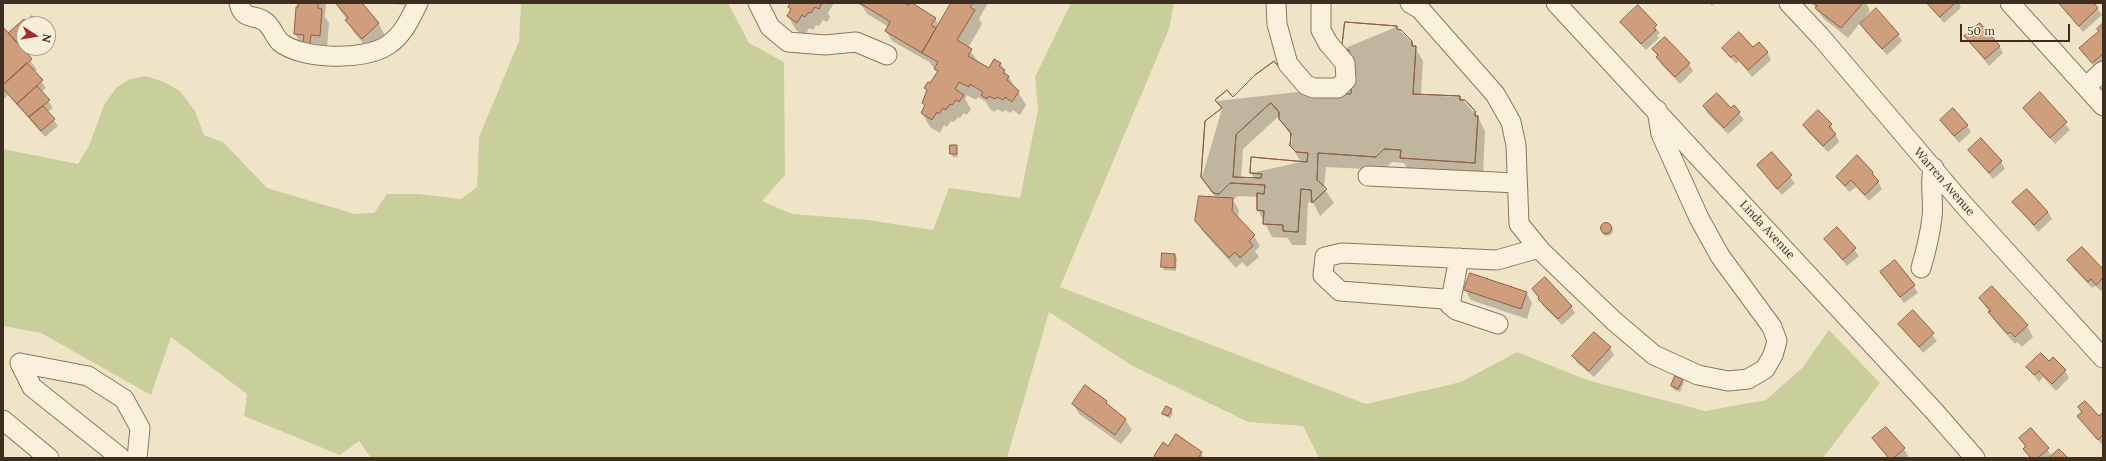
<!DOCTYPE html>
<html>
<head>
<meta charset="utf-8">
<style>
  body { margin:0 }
  #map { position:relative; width:2106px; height:461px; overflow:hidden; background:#f0e4c8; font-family:Lora,serif }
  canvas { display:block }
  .frame { position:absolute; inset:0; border:4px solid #3d2e20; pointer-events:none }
  .north { position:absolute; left:16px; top:16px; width:40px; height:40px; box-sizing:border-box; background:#f7eed8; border:1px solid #ada18e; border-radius:50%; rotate:102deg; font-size:11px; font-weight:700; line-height:16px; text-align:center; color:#3d2e20 }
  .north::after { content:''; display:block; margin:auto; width:14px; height:18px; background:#9e2a2b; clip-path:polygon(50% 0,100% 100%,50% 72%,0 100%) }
  .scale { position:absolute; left:1960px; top:24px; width:110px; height:18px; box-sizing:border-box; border:2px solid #3d2e20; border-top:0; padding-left:5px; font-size:12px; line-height:14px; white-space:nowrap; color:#3d2e20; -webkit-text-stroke:3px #f7eed8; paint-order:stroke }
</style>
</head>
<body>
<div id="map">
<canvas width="2106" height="461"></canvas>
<div class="frame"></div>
<div class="north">N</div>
<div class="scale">50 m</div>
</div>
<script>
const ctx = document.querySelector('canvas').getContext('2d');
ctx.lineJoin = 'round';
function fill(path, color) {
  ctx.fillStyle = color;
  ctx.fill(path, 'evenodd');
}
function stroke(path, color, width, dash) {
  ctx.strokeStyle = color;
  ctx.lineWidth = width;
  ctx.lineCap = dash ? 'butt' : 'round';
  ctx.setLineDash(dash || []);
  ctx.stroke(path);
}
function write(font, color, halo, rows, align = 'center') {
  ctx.font = font + ' Lora,serif';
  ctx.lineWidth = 3;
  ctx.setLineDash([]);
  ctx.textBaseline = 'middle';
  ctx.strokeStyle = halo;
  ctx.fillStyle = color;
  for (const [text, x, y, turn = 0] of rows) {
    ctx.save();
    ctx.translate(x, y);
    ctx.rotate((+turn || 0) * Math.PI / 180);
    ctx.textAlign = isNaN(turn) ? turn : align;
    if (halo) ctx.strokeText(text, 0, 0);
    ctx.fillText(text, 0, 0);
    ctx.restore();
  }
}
fill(new Path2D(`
  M521,3H728L749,43L784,62L785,175L762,201L792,214L868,220L933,230L949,188L1020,198L1038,110L1035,77L1071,3H1174L1169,29L1060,287L1366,404L1461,382L1517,352L1587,380L1705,411L1766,400L1803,367L1829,330L1880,383L1823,458H1319L1303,426L1248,422L1131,365L1049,312L1007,458H371L359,441L340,455L244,416L247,394L171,337L151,395L41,333L3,326V149L78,164L89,146L104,105L116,88L130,79L146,76L164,82L180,91L195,111L204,135L223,142L267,188L355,214L374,213L387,194H418L461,199L477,187L479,137L519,41Z`), '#c9cf9b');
fill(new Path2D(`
  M300,3H326L325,17L329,23L327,49L303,47L295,34Z
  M335,3H365L361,4L378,23L386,37L370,51L355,34L347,20Z
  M386,3H411V6Z
  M792,3H834L828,13L830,17L827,22L823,20L819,26L816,25L813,30L809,28L805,36L796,30L788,16L791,10L790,7Z
  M856,3H914L913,5L935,18L939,26L952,3H988L979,19L982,24L968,48L979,63L989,70L1000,63L1026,105L1020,115L1013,110L1011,113L1005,110L1003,112L997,109L995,112L990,109L986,102L978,97L976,100L967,95L965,99L971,109L967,115L964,113L960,118L958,117L954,122L951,121L947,127L944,125L940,133L930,127L922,113L926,107L924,103L928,92L926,88L931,85L938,73L935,69L929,62L892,41L886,31L889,27L867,14L863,7Z
  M1709,3H1716L1712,6Z
  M1812,3H1866L1870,11L1863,20L1898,34L1902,41L1887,55L1865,31L1860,23L1848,38L1823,18Z
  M1928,3H1959L1961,8L1944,23Z
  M2059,3H2093L2102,15L2083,32Z
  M1638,7L1660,33L1657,35L1659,38L1646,50L1621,22Z
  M26,22L45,24H24V48H36L27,56L37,70L34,72L46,88L41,92L53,108L48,112L58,126L45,137L8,95L3,100V29L8,34Z
  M2103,25V63L2097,70L2080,48L2100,32Z
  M48,27L52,34L48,37Z
  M1396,27L1411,41L1423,61L1421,95L1460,97L1478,117L1485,131L1483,176L1409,172L1404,163L1392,162L1384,170L1326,167L1324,188L1334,203L1320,216L1313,203L1308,202L1306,245H1292L1288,238L1272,237L1258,210V197L1238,196L1233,200L1239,210L1238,218L1254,236L1260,246L1255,251L1259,257L1247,267L1242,262L1236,268L1203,232L1196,221L1216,198L1202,177L1222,109L1217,101L1298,92L1352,95L1354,63L1343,49ZM1280,115V119L1292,137L1291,146L1301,162L1251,173L1255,179L1241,178L1243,149Z
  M1966,37L1999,46L2003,53L1989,66Z
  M1665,39L1689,64L1693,71L1680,84L1661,64L1654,49Z
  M1723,48L1767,52L1771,60L1752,77L1739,61L1736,64Z
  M2040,94L2070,130L2055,144L2024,108Z
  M1734,106L1744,120L1728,134L1708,114L1704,107L1731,109Z
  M1818,112L1831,125L1839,142L1828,152L1808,132L1804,125Z
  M1941,120L1967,125L1971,132L1959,143Z
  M956,146L958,157H953L951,153Z
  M1969,150L2001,162L2005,169L1993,179Z
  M1772,154L1795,183L1782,195L1758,166Z
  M1873,173L1882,189L1869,201L1856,187L1849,192L1837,177Z
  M2014,202L2048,212L2052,219L2038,232Z
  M1601 230a6 6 0 1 1 12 0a6 6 0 1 1-12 0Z
  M1837,228L1859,256L1847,266L1825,239Z
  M1163,254L1175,255L1177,258L1176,271L1164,270L1162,267Z
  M2069,261L2103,270V289L2101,291L2095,286L2092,288L2073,268Z
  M1881,273L1914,286L1918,293L1904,303Z
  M1533,289L1571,306L1575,313L1562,325L1543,306Z
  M1465,290L1526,292L1532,303L1527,319L1471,300Z
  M1980,298L2027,326L2033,337L2022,347L2017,342L2015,344L1996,323Z
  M1913,311L1937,341L1923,353L1899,324Z
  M1594,333L1610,348L1614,355L1594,377L1577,363L1573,356Z
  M2049,363L2065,371L2069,378L2056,391L2043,377L2039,382L2028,368Z
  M1682,379L1684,383L1680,392L1674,390L1672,386Z
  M1106,402L1109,407L1125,419L1132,430L1121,444L1079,414L1073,404Z
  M1171,410L1173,413L1170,419L1163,414Z
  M2103,413V446L2078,416L2099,417Z
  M1886,428L1904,449L1908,456L1906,458H1888L1878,446L1874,439Z
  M2031,429L2052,456L2066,458H2030L2021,439Z
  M1168,447L1201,453L1204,458H1156L1155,456Z`), '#0003');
const building = new Path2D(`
  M298,3H318V8L322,9L320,36L311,35L310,44L303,43L304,35L294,34L296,7H298Z
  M336,3H362L379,23L362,39L345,20L348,18Z
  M791,3H822L819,9L815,7L811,13L809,12L805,17L802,15L797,23L787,16L791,9L788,7Z
  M860,3H905L908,5L912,3L936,18L931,25L936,28L922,53L885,31L890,22Z
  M951,3H973L970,7L975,10L957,40L972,49L968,56L989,68L994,59L1001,63L999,66L1005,70L1003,73L1009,76L1007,80L1019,91L1012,102L1005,97L1003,100L997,97L995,99L989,96L987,99L981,95L983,92L970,84L969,87L959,82L955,89L964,95L959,102L956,100L952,105L950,104L946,110L943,108L939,114L937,112L932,120L921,113L925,105L922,103L927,90L924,88L928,82L930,83L938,71L934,69L938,62L922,53Z
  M1814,3H1863L1841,28L1815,8L1817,6Z
  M1927,3H1955L1940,17Z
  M2059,3H2094L2098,8L2079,26Z
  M1638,5L1657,25L1654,28L1656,30L1641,44L1620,22Z
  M1876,8L1899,34L1882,49L1860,24Z
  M32,16L37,21L41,17L47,24H24L23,49L8,33L24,19L26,21Z
  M1345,22L1397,26V29L1401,30L1412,41V46H1416L1413,94L1460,96V100H1465L1475,111V116H1478L1475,163L1400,158L1401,150L1384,149L1376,157L1318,153L1317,180L1327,189L1312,203L1311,190L1301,189L1298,232L1283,231V225L1263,224L1264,211L1257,210V193L1264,194L1265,185L1230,183L1219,194L1213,193L1201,177L1205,121L1222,108L1215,100L1227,90L1233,97L1255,75L1274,61L1299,91L1351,94L1353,57L1348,56L1349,50L1342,49ZM1271,103L1279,112V119L1291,133L1290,146L1296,152L1308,153L1307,162L1251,157L1250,173L1262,174L1261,178L1233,177L1236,135Z
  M1345,22L1397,26V29L1401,30L1412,41V46H1416L1413,94L1460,96V100H1465L1475,111V116H1478L1475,163L1400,158L1401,150L1384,149L1376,157L1318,153L1317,180L1327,189L1312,203L1311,190L1301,189L1298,232L1283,231V225L1263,224L1264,211L1257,210V193L1264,194L1265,185L1230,183L1219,194L1213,193L1201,177L1205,121L1222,108L1215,100L1227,90L1233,97L1255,75L1274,61L1299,91L1351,94L1353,57L1348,56L1349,50L1342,49ZM1271,103L1279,112V119L1291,133L1290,146L1296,152L1308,153L1307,162L1251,157L1250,173L1262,174L1261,178L1233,177L1236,135Z
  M1980,23L2000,46L1985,59L1964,36Z
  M2103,23V54L2092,63L2079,48L2099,31L2097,29Z
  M3,27L32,59L3,85Z
  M1739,32L1753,47L1759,42L1768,52L1748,70L1734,55L1731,58L1722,48Z
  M1665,37L1690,63L1675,77L1656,57L1658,55L1652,49Z
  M27,63L43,80L17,104L3,88V85Z
  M37,86L50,100L29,117L17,104Z
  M2040,92L2067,122L2050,138L2023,108Z
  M1717,93L1731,108L1734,105L1740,112L1724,128L1703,106Z
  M43,106L55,119L41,131L29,117Z
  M1953,108L1968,125L1954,136L1940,120Z
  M1818,110L1832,124L1829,127L1836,134L1823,146L1803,125Z
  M1981,138L2002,161L1989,173L1968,150Z
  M950,145H957V154H950Z
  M1772,152L1792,175L1777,189L1757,165Z
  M1857,155L1873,172L1872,174L1879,181L1865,195L1851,180L1845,186L1836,177Z
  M2027,189L2048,212L2034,225L2012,202Z
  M1199,196L1233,198L1232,211L1255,235L1249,241L1253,246L1240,258L1235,252L1229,258L1195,221Z
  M1600.5 228a5.5 5.5 0 1 1 11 0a5.5 5.5 0 1 1-11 0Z
  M1837,227L1856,248L1843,260L1824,239Z
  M2082,247L2103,269V278L2096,285L2091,279L2088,282L2067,260Z
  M1162,253L1175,254V268L1161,267Z
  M1895,260L1915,285L1900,297L1880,272Z
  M1470,273L1527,292L1521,309L1464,290Z
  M1545,277L1572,306L1558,319L1538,299L1539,297L1532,289Z
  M1992,286L2028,325L2015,337L2010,332L2008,334L1988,312L1991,311L1979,298Z
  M1913,310L1934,333L1919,347L1898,324Z
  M1594,332L1611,347L1589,371L1572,356Z
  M2041,353L2049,361L2053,357L2066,370L2052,384L2039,371L2034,375L2026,367Z
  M1675,376L1683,379L1678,389L1671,386Z
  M1085,385L1107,401L1106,403L1126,419L1115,435L1072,404Z
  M2085,401L2099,416L2103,412V435L2098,440L2077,416L2082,412L2078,407Z
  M1166,406L1172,409L1168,416L1162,414Z
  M1886,427L1905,448L1894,458H1889L1872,438Z
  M2031,428L2049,448L2038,458H2031L2023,449L2026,446L2019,438Z
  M1176,434L1202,452L1198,458H1156L1154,456L1163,442L1168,446Z
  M2059,449L2068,458H2049Z`);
fill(building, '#cf9f7d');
stroke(building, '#8d5f41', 1);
const minor = new Path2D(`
  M239,3C243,21 255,14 264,21C272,26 274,36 280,42C302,60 365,61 388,45C403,35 410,19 418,3
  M758,3L770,27L788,42L825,45L856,42L887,55
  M1276,3L1277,24L1288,64L1306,85L1314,88H1338L1346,80L1345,63L1328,43L1321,30V3
  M1410,3L1420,9L1495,94L1511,122L1516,145L1519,224L1541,251L1614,321L1654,355L1698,375L1728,381L1748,379L1765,369L1773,355L1777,341L1772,327L1720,256L1699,218L1661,134L1657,110
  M1556,3L1934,411L1975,458
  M1789,3L1820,36L1963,204L2103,358
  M2010,3L2103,106
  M2086,87L2103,71
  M1368,176L1517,183
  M1921,268C1926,251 1930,235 1932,217C1934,205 1929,177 1934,168
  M1450,305L1459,258
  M1498,324L1456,310L1444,299L1340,291L1323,275L1325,257L1342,253L1497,260L1539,248
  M20,363L88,376L124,399L140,428L137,458
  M20,363L32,387L121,458
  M3,420L49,458`);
stroke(minor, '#8d765c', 21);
stroke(minor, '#faf1dc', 19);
write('12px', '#3d2e20', '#f7eed8', [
  ["Warren Avenue",1944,182,49],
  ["Linda Avenue",1767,230,47]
]);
</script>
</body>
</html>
